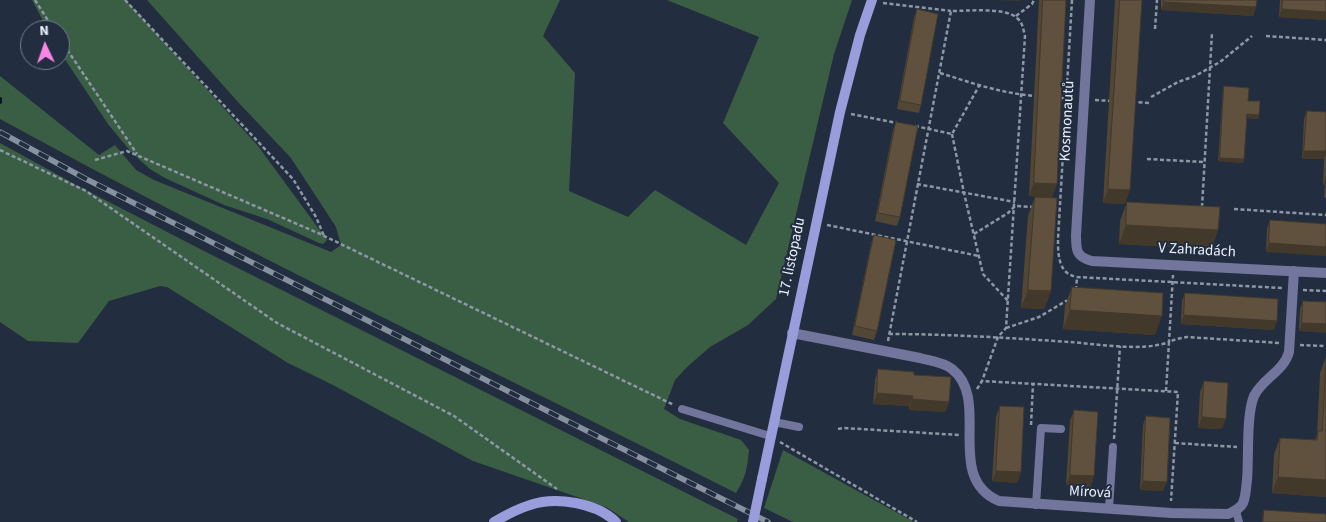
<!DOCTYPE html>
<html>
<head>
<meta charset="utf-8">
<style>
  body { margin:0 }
  #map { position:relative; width:1326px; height:522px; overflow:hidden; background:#222e3f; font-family:"Source Sans 3",sans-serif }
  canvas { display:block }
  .north { position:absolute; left:20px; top:20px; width:50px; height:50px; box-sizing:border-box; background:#222e3f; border:1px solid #727c8b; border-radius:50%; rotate:357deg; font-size:14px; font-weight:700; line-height:20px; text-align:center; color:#eaf2fd }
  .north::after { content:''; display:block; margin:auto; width:18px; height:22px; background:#fa87e8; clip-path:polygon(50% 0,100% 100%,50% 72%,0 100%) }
</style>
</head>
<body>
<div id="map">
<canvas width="1326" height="522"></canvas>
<div class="north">N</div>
</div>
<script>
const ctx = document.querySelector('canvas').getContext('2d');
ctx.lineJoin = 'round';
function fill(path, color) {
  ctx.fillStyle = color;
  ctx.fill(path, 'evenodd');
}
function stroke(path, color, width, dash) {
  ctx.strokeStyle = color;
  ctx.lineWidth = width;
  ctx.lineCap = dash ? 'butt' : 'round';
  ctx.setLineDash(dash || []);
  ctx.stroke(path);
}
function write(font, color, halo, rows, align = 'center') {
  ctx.font = font + ' "Source Sans 3",sans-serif';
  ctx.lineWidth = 4;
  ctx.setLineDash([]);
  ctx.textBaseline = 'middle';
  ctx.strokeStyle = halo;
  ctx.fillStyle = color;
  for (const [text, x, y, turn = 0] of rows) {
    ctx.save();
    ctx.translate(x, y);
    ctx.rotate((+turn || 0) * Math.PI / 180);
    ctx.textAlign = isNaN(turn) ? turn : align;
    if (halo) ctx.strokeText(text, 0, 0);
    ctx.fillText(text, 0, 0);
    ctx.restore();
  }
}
fill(new Path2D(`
  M32,0H126L258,146L327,240L323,244L319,243L267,219L224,205L165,178L150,169L132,153L108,124L68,64L60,51V30H48Z
  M147,0H560L543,36L575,73L569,191L628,217L655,190L746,245L779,183L723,123L759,37L667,0H852L834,54L776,299L748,325L710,347L687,367L675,380L664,409L680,419L741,440L749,450C747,469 746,477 736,493C490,369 241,251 0,119V76L99,155L115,145L136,170L154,180L331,252L341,245L336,227L291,158L238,102Z
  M0,143L80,187L206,252L738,519L737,522H629L606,507L473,461L333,385L288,363L167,287L160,286L109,301L78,343L28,341L0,322Z
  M783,450L914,522H793L764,508Z`), '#3a5e44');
stroke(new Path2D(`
  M0,99V102`), '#00142d', 4);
stroke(new Path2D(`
  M35,0L54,30
  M125,0L293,179L316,217L324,236
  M1072,0L1058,239C1058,254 1058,274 1077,277L1282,288
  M883,3L951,11
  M1016,16L1032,4L1034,0
  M1155,29L1157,0
  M1266,36L1326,40
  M60,39L137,154
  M940,73C972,83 1003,94 1037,96
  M1151,97L1178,82L1195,76L1220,62L1252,36
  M1060,98L1074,99
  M1095,100L1112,101
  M1132,102L1151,103
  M851,114L897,123
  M915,126L952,134L979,86
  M952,134L964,193L983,274L1009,302
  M0,150L86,191L277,323L454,416L557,489
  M1147,159L1204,162
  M95,160L127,151L318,233L674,405
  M917,184L1015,202
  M1202,207L1212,33
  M1234,209L1326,215
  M827,225L979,256
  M974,234L1008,213L1015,206L1033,207
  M1076,290L1077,277
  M1303,290L1326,291
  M1006,328L1039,317L1066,301H1068
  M889,334C949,334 1009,338 1070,342C1097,344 1143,352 1169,342L1173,275
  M888,341L951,11C967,11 1005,7 1017,18C1023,23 1023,29 1025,36L1006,328L998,337L982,381
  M1300,345L1326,346
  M977,389L982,381L1178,392L1171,501
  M1166,391L1169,342L1176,339L1187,337L1280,343
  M1031,425L1033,384
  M838,429L844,428L959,435
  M1114,439L1120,346
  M780,442L917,522
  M1175,443L1237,447`), '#8d97a5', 2.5, [4, 2.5]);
stroke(new Path2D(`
  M682,409L770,436
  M774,422L799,427
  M1036,505L1041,428L1061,429
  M1109,509L1113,447
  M1236,511L1239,522`), '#72759c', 8);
stroke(new Path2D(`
  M1090,0L1076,235C1076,250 1076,257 1092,261L1326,273
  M792,333L920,358C930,361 943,362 952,369C992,400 943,477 999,501L1171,513L1228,514C1234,511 1240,509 1243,503C1246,496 1246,487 1247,480C1249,458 1246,415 1254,396C1262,379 1284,371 1289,352L1294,271`), '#72759c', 10);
stroke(new Path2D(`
  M762,479L840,112L860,35L872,0
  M494,522C506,515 517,509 530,505C556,496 597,503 616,522`), '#999ddb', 10);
const rail = new Path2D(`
  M0,132L86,179L768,522`);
stroke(rail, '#87919f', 5.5);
stroke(rail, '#222e3f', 4, [11]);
stroke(new Path2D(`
  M753,522L762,479`), '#999ddb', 10);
fill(new Path2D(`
  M1039,0H1066L1052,198L1051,291L1044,309L1021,308L1028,216L1035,197H1044L1029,196Z
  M1115,0H1142L1125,204L1103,203Z
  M1161,0H1257L1256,7L1253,16L1161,10Z
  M1280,0H1326V20L1279,17Z
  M917,9L921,105L919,113L897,109L914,17Z
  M1224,86L1248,101L1259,115L1258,119L1247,118L1244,159L1243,163L1218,161L1223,90Z
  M1307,111L1326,112V198L1324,197L1325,185H1323L1324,159H1302L1304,119Z
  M896,122L900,217L897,226L875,221L893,130Z
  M1127,202L1218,230L1211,249L1119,244L1120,221Z
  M1270,220L1326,224L1266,252L1267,229Z
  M874,235L877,331L874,340L852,335L871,244Z
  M1072,287L1155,335L1063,329L1065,306Z
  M1185,293L1274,330L1181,324L1182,301Z
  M1303,301L1326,302L1299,331L1300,309Z
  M1326,357V497L1272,493L1274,454L1280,438L1315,440L1317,435L1320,373Z
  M878,369L914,375L949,402L945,412L909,410V406L873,404L875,380Z
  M1204,381L1222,429L1198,428L1200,392Z
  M1000,406L1021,472L1017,483L992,481L996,417Z
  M1074,410L1091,487L1066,485L1070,421Z
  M1146,416L1163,491L1140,490L1143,425Z`), '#524635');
fill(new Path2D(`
  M997,0H1020L1019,1Z
  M1164,2L1256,7L1253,16L1161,10Z
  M1282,9L1326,12V20L1279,17Z
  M1247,114L1259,115L1258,119L1246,118Z
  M1304,151H1326V155L1324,159H1302Z
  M1220,158L1244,159L1243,163L1218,161Z
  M1326,177V183L1325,185H1323Z
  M1034,183L1057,184L1052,198L1029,196Z
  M1108,189L1130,190L1125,204L1103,203Z
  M1126,225L1218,230L1211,249L1119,244Z
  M1269,243L1326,247V256L1266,252Z
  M1028,290L1051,291L1044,309L1021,308Z
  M1070,310L1162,316L1155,335L1063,329Z
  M1184,315L1277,321L1274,330L1181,324Z
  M1302,323L1326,324V333L1299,331Z
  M877,393L913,396L909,406L873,404Z
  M912,399L949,402L945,412L909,410Z
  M1202,417L1226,419L1222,429L1198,428Z
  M996,471L1021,472L1017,483L992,481Z
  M1070,475L1094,476L1091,487L1066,485Z
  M1278,477L1326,480V497L1272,493Z
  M1143,481L1167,482L1163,491L1140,490Z`), '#42392b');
const building = new Path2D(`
  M1043,0H1066L1057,184L1034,183Z
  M1120,0H1142L1130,190L1108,189Z
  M1164,0H1257L1256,7L1164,2Z
  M1283,0H1326V12L1282,9Z
  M917,9L938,14L921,105L900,101Z
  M1224,86L1249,88L1248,101H1260L1259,115L1247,114L1244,159L1220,158Z
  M1307,111L1326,112V151H1304Z
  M896,122L918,126L900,217L878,213Z
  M1035,197L1057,198L1051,291L1028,290Z
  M1127,202L1220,207L1218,230L1126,225Z
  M1270,220L1326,224V247L1269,243Z
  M874,235L896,240L877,331L855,326Z
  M1072,287L1163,293L1162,316L1070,310Z
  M1185,293L1278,299L1277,321L1184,315Z
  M1303,301L1326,302V324L1302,323Z
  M1326,360V480L1278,477L1280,438L1317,440L1318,431H1322Z
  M878,369L914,372V375L951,377L949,402L912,399L913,396L877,393Z
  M1204,381L1228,383L1226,419L1202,417Z
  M1000,406L1024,407L1021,472L996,471Z
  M1074,410L1098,412L1094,476L1070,475Z
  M1146,416L1170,418L1167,482L1143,481Z
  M1264,510L1326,514V522H1263Z`);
fill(building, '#5f513e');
stroke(building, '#42392b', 1);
write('15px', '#eaf2fd', '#222e3f', [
  ["Kosmonautů",1068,121,-87],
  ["V Zahradách",1197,251,3],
  ["17. listopadu",793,257,-78],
  ["Mírová",1090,493,3]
]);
</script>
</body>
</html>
